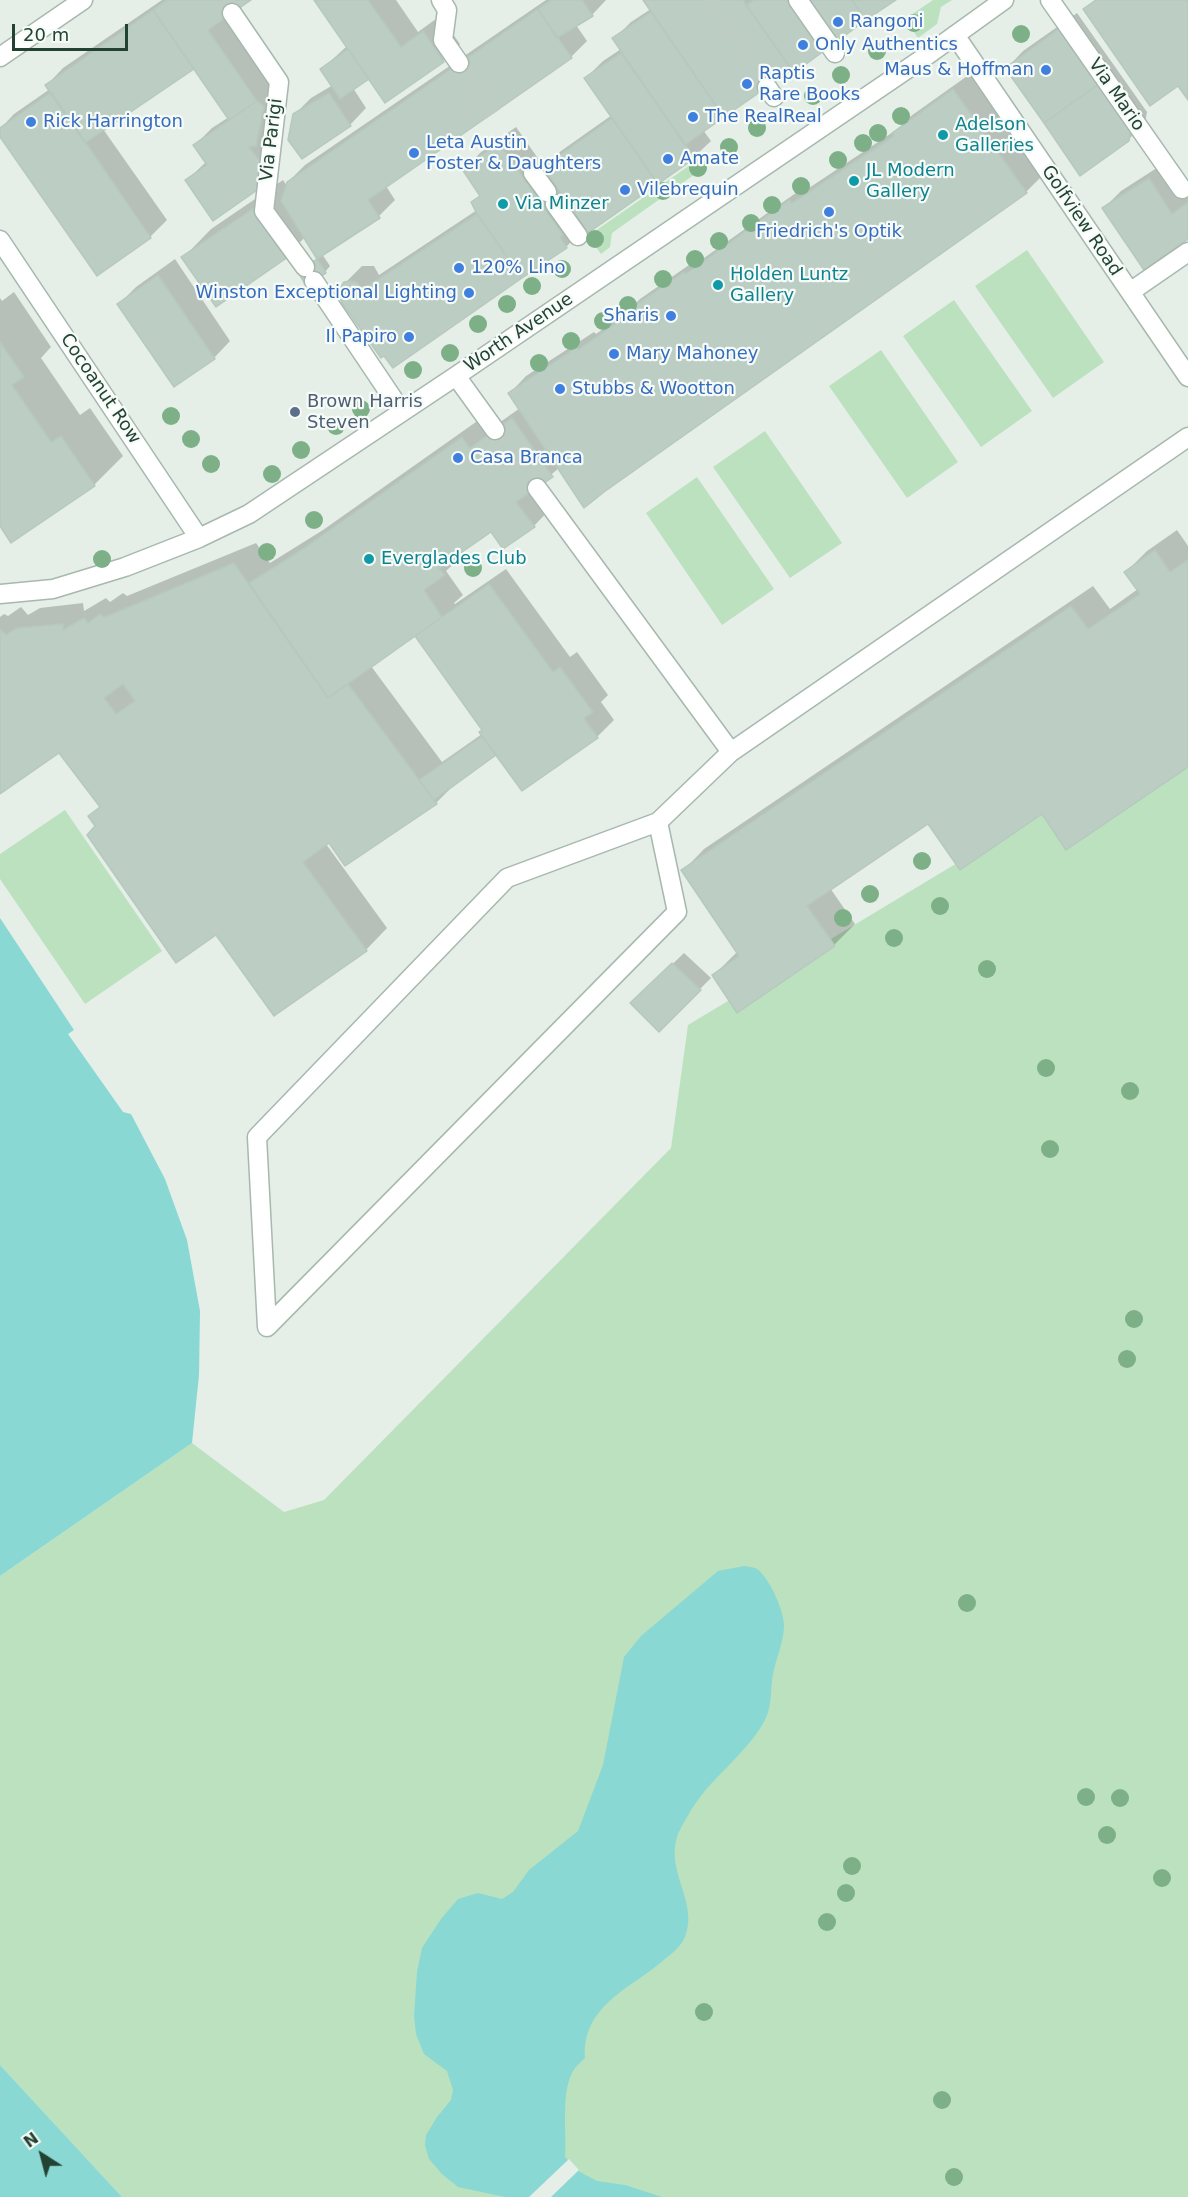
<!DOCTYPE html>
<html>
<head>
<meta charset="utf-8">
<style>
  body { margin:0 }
  #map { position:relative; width:1188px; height:2197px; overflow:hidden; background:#e5efe8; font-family:"DejaVu Sans",sans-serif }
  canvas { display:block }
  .north { position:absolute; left:12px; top:2125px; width:60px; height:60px; -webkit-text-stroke:4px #f6fbf7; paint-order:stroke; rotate:324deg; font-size:16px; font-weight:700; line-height:24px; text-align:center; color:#224333 }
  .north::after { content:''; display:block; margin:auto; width:21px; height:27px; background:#224333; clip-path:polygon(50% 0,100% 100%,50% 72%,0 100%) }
  .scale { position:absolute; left:12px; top:24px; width:116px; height:27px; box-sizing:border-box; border:3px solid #224333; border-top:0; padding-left:8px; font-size:18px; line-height:21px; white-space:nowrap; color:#224333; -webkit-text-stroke:4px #f6fbf7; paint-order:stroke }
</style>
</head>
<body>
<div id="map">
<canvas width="1188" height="2197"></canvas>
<div class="north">N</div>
<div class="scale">20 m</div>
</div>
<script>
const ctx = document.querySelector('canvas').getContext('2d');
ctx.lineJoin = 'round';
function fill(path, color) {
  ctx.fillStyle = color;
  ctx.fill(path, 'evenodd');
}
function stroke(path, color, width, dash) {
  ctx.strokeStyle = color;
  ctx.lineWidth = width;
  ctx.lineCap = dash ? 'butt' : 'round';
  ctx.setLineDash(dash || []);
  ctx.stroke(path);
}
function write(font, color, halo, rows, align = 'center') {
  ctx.font = font + ' "DejaVu Sans",sans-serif';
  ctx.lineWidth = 4.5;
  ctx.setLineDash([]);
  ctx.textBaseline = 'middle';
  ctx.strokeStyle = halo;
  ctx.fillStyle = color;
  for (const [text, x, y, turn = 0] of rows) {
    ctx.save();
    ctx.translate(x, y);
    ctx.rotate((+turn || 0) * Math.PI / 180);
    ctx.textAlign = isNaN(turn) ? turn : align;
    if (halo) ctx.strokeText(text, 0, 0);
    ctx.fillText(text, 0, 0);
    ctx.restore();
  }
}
fill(new Path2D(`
  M933,0H952L941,7L937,24L918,38L905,19Z
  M706,154L712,162L612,233L610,247L601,254L588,236Z
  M1027,250L1104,362L1053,398L975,286Z
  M954,300L1032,411L981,447L903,336Z
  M881,350L958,462L907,498L829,386Z
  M765,431L842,543L790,578L713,467Z
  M697,477L774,589L722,625L646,513Z
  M1188,724V2197H122L0,2065V1576L192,1443L284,1512L324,1500L671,1148L688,1025Z
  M65,810L162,951L85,1004L0,879V854Z`), '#bce1bf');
fill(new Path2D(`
  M0,918L74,1030L68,1034L123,1112L131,1114L165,1179L187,1240L200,1311L199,1375L192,1443L0,1576Z
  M744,1566C748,1567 754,1567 757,1569C769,1577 784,1611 784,1625C784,1642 776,1658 773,1674C769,1697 774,1708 759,1730C738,1761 707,1781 687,1817C684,1823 679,1830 677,1837C666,1871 697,1901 686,1934C683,1944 674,1952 666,1958C633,1988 582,2004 585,2058C582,2061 578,2064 575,2068C560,2088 567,2132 565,2157L580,2172L597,2181L625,2185L662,2197H505L458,2187L442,2174L429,2159L425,2145L426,2135L437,2117L451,2100L453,2090L447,2071L424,2054L416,2034L414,2016L417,1972L422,1948L441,1919L458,1899L478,1893L502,1899L513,1892L529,1870L578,1831L603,1765L624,1657L641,1636L718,1571Z
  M0,2065L122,2197H0Z`), '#89d8d3');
fill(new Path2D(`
  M569,2159L579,2170L551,2197H529Z`), '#e5efe8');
fill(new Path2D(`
  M162,0H249L226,16L273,84L276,170L187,180L207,161L195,145L212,128L229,117L194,67L103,129L167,220L150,237L97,274L0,134V129L14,114L50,89L47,85L63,68Z
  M315,0H396L418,32L440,16L460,44L443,60L386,101L369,76L353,88L366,108L350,125L294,115L311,98L333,85L322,69L347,46Z
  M546,0H606L592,15L576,25L587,41L571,57L386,186L395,200L379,216L322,254L330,266L325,272L305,267L318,259L305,237L287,256L183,258L211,229L283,180L287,186L288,182L305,165Z
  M645,0H893L703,130L711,141L694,157L579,217L576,220L583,230L566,247L393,366L345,283L362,266H374L379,275L477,210L473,202L481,194L463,170L480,153L516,127L544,167L561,151L612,115L586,78L603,61L621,49L614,39L631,22L651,9Z
  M1077,13L1147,112L1145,123L1128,140L1007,68L1023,51Z
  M970,74L1042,176L1026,192L559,468L540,484L555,504L534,526L504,547L491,530L462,550L465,553L446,571L463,595L454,603L455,604L506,569L570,657L577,652L608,695L601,702L614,720L598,736L522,789L496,753L458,781L436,803L326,844L387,928L366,950L217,933L97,826L90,817L101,805L60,751L0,793V617L4,614L8,616L21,607L28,615L40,608L83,603L84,611L106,598L110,602L123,593L127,596L256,543L270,563L323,530L483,417L492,428L520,408L510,393L526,376L594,332L596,334L626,313L640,299L702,256L704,258L807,185L809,188L899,128L911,116ZM415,635L484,730L482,734L442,762L371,666Z
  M1166,162L1188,197V237L1104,208L1121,191Z
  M175,259L230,341L214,358L119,304L136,287Z
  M14,292L51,347L41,358L80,415L90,408L123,456L94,485L12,541L0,523V298L2,301Z
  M1177,530L1188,546V765L1042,812L928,821L830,888L855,924L834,945L714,975L738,951L683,871L704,849L1093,586L1110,609L1138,589L1126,572L1147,551Z
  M684,953L711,978L659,1030L632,1003Z`), '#0003');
const building = new Path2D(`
  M167,0H251L208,30L257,101L229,120L153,10Z
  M314,0H368L401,47L423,31L444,62L385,103Z
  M551,0H582L593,16L557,38L538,9Z
  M643,0H743L792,70L724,117Z
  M754,0H788L807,26L809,0H852L866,20L794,73L746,5Z
  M852,0H896L866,20Z
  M1096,0H1188V100L1178,86L1150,106L1083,9Z
  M538,9L572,58L368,200L380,218L317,259L281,201L287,182Z
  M153,10L194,69L85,143L45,85Z
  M651,12L724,117L685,145L612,38Z
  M1060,28L1100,83L1044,123L1005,68Z
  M348,49L369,79L340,99L320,69Z
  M621,53L695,158L658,184L584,78Z
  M1100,83L1131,129L1129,141L1080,176L1044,123Z
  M953,89L1027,193L604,492L584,508L508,393L577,347L578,350L623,318L621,315L684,272L686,274L789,200L792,203L894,136L892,133Z
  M51,92L151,238L97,276L0,137V128Z
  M329,93L351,126L302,159L288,140L293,114Z
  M257,101L264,107L256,146L249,147L263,165L260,188L213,221L185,180L207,165L193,145Z
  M612,118L658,184L588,233L543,167Z
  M499,143L563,235L560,237L567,248L522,278L477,214L471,202L480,196L462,169Z
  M1149,178L1172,214L1188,202V239L1144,270L1102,208Z
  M254,208L288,257L216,307L181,257Z
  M477,214L522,278L393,368L384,356L381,358L342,303L340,297V288L344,282L350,281L357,282L362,290Z
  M317,259L326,273L306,286L298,272Z
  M158,275L215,359L174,387L117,304Z
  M0,342L24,377L12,385L51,442L61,436L95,486L11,543L0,526Z
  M512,418L553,477L516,502L535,527L503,549L491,532L439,568L445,575L424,590L442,617L328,698L249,583L300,551L462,437L470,448Z
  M1155,550L1170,572L1188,560V767L1066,850L1042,814L960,870L928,824L807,906L835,946L737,1013L712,975L739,956L681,870L1071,606L1088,629L1140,594L1124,572Z
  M234,563L328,698L348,684L437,804L345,866L329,843L303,862L367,951L274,1016L216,935L176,963L87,835L95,826L88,816L100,807L59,753L0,794V629L6,635L17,628L63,624V630L84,618L88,623L100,614L105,617Z
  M489,584L553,672L560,667L593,712L584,718L598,738L522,791L479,732L482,730L415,636Z
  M123,684L135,701L116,714L104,698Z
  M482,736L496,755L434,800L419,780Z
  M672,963L701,990L659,1032L630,1003Z`);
fill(building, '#bccdc3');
stroke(building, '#b6c9bd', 1.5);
stroke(new Path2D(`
  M223,0L232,13
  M707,0L767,87
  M459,63L493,114
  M495,430L537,488`), '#becdc4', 18, [18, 9]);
const minor = new Path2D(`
  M441,0L447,10L443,40L459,63
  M798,0L835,53
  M1050,0L1182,189
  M232,13L279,82L264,211L305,267
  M955,35L1188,377
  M0,57L83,0
  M767,87L774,97
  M533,173L547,192
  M555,204L578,236
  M0,240L199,538
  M314,281L402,412
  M1130,292L1188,252
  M456,376L495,430
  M537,488L731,752L1188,437
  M0,594L53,589L125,567L199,538L249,514L456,376L922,59L1004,0
  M658,822L677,912L267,1327L257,1137L507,878L658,822L731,752`);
stroke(minor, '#a7b8ae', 21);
stroke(minor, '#fff', 18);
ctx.fillStyle = '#7db087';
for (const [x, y] of [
  [914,23],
  [1021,34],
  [877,51],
  [841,75],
  [813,96],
  [901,116],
  [757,128],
  [878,133],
  [863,143],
  [729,147],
  [838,160],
  [698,168],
  [801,186],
  [663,191],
  [772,205],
  [751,223],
  [595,239],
  [719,241],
  [695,259],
  [562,269],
  [663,279],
  [532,286],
  [507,304],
  [628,305],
  [603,321],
  [478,324],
  [571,341],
  [450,353],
  [539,363],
  [413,370],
  [361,409],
  [171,416],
  [336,426],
  [191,439],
  [301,450],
  [211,464],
  [272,474],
  [314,520],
  [267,552],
  [102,559],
  [473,568],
  [922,861],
  [870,894],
  [940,906],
  [843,918],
  [894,938],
  [987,969],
  [1046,1068],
  [1130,1091],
  [1050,1149],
  [1134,1319],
  [1127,1359],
  [967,1603],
  [1086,1797],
  [1120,1798],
  [1107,1835],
  [852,1866],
  [1162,1878],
  [846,1893],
  [827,1922],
  [704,2012],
  [942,2100],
  [954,2177]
]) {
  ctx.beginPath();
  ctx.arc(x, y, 9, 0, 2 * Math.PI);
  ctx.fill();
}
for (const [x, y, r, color] of [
  [838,22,6,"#3f7fe0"],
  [803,45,6,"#3f7fe0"],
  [1046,70,6,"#3f7fe0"],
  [747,84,6,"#3f7fe0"],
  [693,117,6,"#3f7fe0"],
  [31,122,6,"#3f7fe0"],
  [943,135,6,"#0f9aa8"],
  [414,153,6,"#3f7fe0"],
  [668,159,6,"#3f7fe0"],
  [854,181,6,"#0f9aa8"],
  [625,190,6,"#3f7fe0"],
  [503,204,6,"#0f9aa8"],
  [829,212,6,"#3f7fe0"],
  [459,268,6,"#3f7fe0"],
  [718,285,6,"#0f9aa8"],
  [469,293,6,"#3f7fe0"],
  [671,316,6,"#3f7fe0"],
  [409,337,6,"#3f7fe0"],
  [614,354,6,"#3f7fe0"],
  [560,389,6,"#3f7fe0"],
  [295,412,6,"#5c6f8a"],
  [458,458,6,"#3f7fe0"],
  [369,559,6,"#0f9aa8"]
]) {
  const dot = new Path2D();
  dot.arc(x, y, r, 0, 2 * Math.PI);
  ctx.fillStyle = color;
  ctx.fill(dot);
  stroke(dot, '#f6fbf7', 2);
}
write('18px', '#366cbe', '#f6fbf7', [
  ["Rangoni",850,22],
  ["Only Authentics",815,45],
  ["Maus & Hoffman",1034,70,"right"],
  ["Raptis",759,74],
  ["Rare Books",759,95],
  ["The RealReal",705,117],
  ["Rick Harrington",43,122],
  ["Leta Austin",426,143],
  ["Foster & Daughters",426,164],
  ["Amate",680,159],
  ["Vilebrequin",637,190],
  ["Friedrich's Optik",829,232,"center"],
  ["120% Lino",471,268],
  ["Winston Exceptional Lighting",457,293,"right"],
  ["Sharis",659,316,"right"],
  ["Il Papiro",397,337,"right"],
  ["Mary Mahoney",626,354],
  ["Stubbs & Wootton",572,389],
  ["Casa Branca",470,458]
], 'left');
write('18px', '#224333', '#f6fbf7', [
  ["Via Mario",1116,95,55],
  ["Via Parigi",272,140,-83],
  ["Golfview Road",1081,221,56],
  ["Worth Avenue",519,333,-34],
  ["Cocoanut Row",100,389,56]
]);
write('18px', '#0d838f', '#f6fbf7', [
  ["Adelson",955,125],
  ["Galleries",955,146],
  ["JL Modern",866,171],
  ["Gallery",866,192],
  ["Via Minzer",515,204],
  ["Holden Luntz",730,275],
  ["Gallery",730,296],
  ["Everglades Club",381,559]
], 'left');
write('18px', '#4e5e75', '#f6fbf7', [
  ["Brown Harris",307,402],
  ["Steven",307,423]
], 'left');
</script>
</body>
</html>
